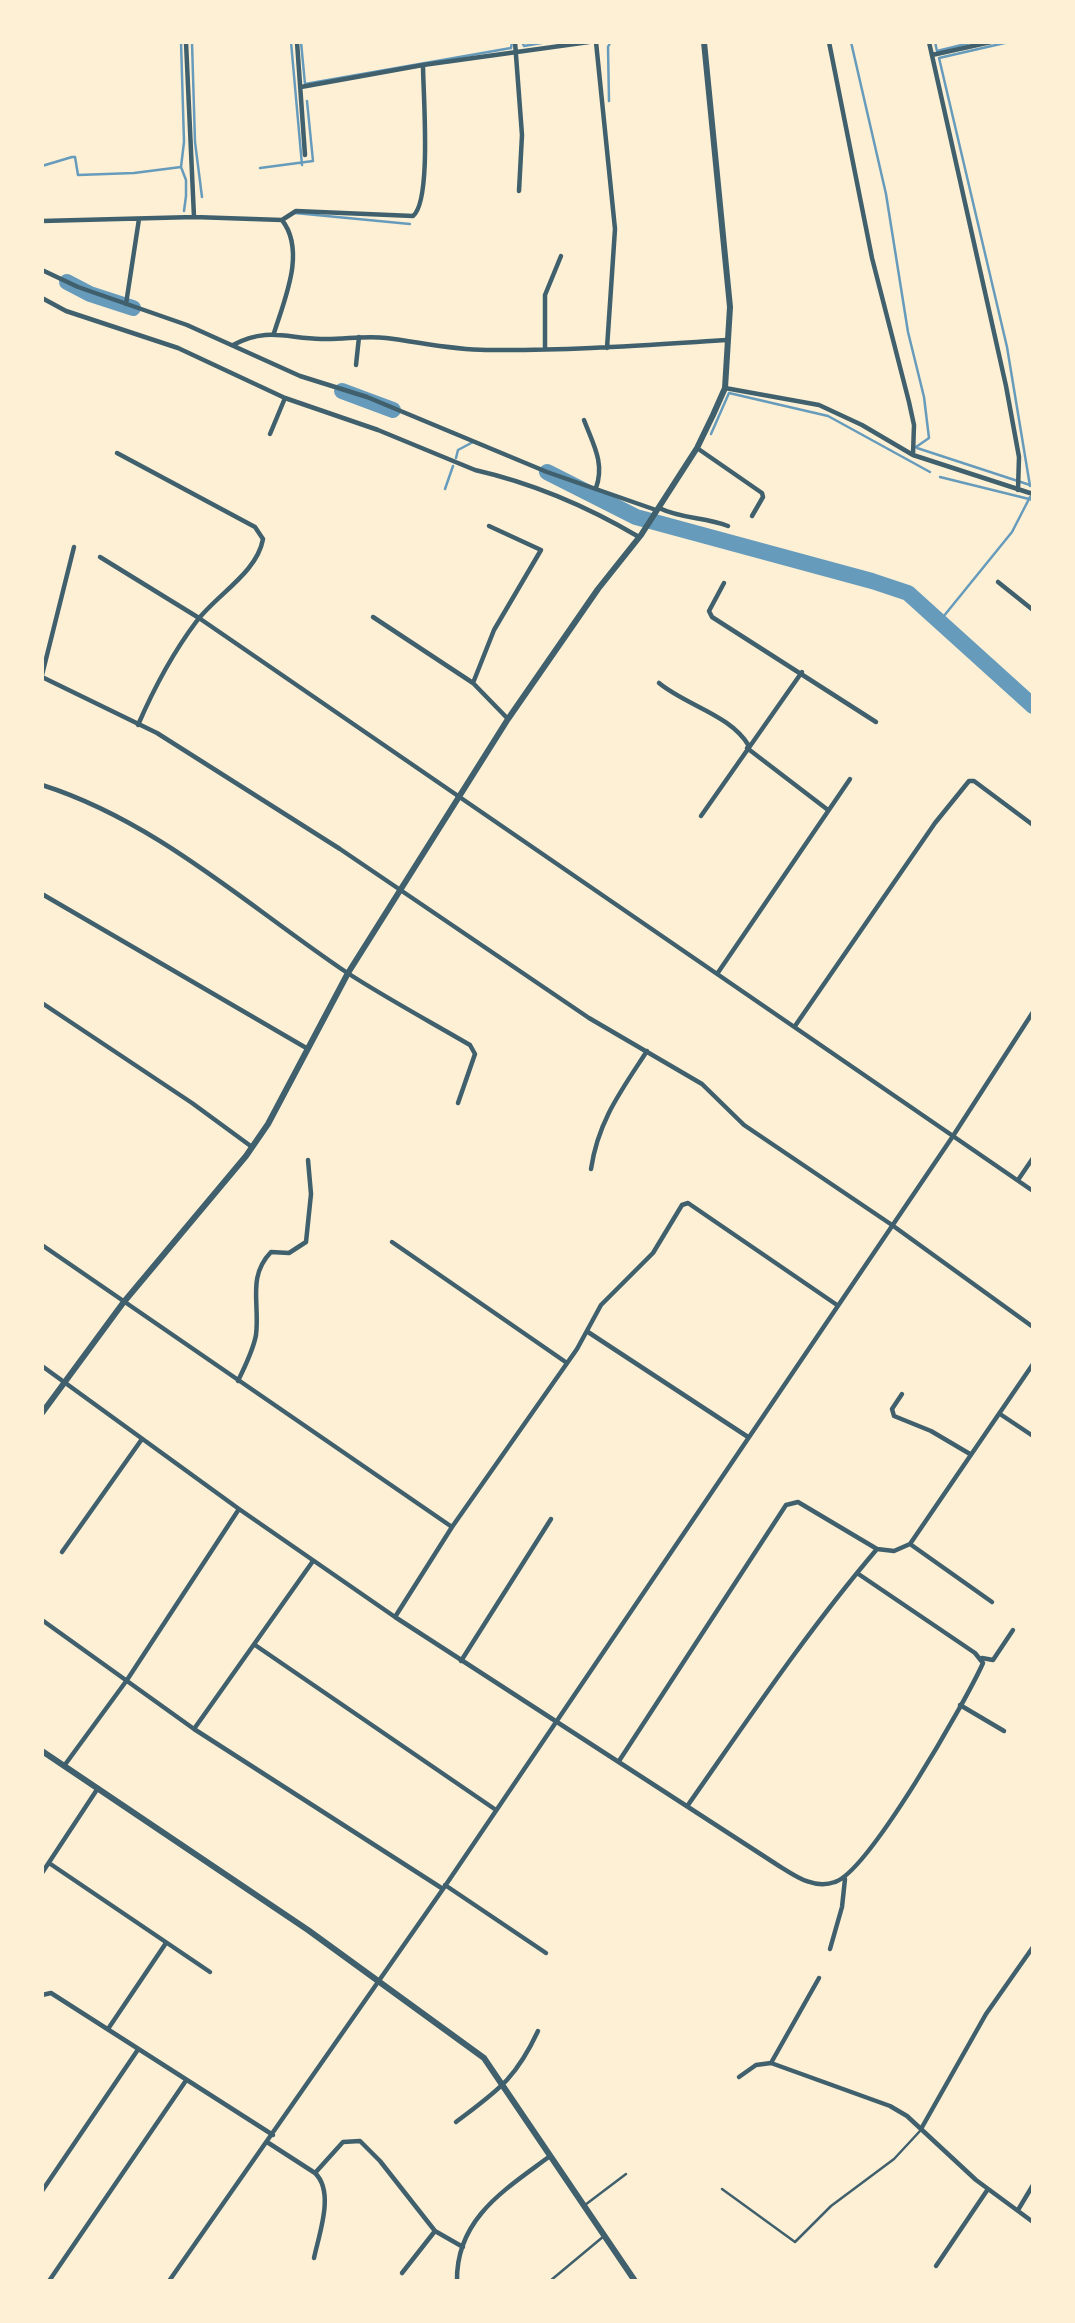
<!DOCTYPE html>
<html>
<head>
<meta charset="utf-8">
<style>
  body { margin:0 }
  #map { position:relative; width:1075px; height:2323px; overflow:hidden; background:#fdf0d5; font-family:"Varela Round",sans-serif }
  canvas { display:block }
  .frame { position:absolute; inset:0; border:44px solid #fdf0d5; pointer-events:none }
</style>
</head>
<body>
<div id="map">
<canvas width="1075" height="2323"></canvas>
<div class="frame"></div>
</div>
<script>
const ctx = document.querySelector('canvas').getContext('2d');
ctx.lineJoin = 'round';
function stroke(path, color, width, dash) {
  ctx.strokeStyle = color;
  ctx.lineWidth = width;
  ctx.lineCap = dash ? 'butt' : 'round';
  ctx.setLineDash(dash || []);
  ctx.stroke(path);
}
stroke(new Path2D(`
  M181,42L184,142L181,167L186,180V196L184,211
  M192,42L195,142L202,197
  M291,42L302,165
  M301,42L305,84L511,48L512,42
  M522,42L524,46L547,42
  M851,42L886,194L908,332L924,397L929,438L916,447
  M935,42L937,51L974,42
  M1009,42L939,58L1007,347L1030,486
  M609,101L608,47L610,43L620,42
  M42,166L72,157H75L78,175L134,173L181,167
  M260,168L313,161L307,101
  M295,213L410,224
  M711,434L729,393L828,416L930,472
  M917,448L1033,486
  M456,458L458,450L473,442
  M940,477L1033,500
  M445,489L453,466
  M939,622L1012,532L1030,497`), '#669bbc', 2.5);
stroke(new Path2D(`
  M67,282L90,294L133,308
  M342,391L393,410
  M547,472L636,517L872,581L908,593L1033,706`), '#669bbc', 16);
stroke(new Path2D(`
  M722,2189L795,2242L831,2206L894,2159L920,2131
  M585,2205L626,2174
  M550,2281L604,2236`), '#3f606c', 2.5);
stroke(new Path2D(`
  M186,42L194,217
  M297,42L305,155
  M515,42L522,135L519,191
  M596,42L615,229L607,348
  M829,42L872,258L909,402L914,425L913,455
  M929,42L1006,386L1019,457L1018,490
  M932,55L991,42
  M301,87L423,65L589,42
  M282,220L296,211L413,216C432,201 423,93 423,65
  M42,221L194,217L282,220
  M42,270L78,287L187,325L300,376L367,397L547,472L656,510
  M42,298L66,311L178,348L285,398L378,430L475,470C532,483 590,508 639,537
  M126,304L139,219
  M274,333C285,298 306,251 282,220
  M233,345C267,327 286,338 321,339C343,340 364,335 386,338C419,342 452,350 486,350C567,351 647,345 728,340
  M545,349V295L561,256
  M356,365L359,337
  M725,388L819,405L862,425L913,455L1033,494
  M584,420C593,444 605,463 596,488
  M270,434L285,398
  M697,448L762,493L763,497L752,516
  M117,453L255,527L263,539C257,573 216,595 196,622C172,654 154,688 138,725
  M659,508C682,519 704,517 728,526
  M100,557L199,618L1033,1191
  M998,582L1033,610
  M724,583L709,611L712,617L876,722
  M373,617L473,683L508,719
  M42,675L74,547
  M42,677L157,733L340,849L589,1018L702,1084L744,1125L892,1225L1033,1327
  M473,683L494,630L541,550L489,526
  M659,683C687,706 731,715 749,746
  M747,748L828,810
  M42,785C156,821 248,906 346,972C386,998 429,1021 470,1045L475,1054L458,1103
  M701,816L802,672
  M42,894L308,1049
  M717,974L850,779
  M42,1003L192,1103L252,1147
  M795,1026L935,823L969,781H974L1033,825
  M591,1169C598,1121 621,1091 647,1051
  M1018,1180L1033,1158
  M392,1242L567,1363
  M42,1245L452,1527
  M588,1332L748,1437
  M42,1366L239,1509L395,1617L776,1864C794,1875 813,1890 835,1882C869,1871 966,1701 983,1663L975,1653L857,1573
  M238,1381C245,1366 253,1351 256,1335C260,1303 247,1277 271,1252L289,1253L306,1242L311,1194L308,1160
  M902,1394L892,1409L894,1416L931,1431L970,1454
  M1000,1414L1033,1436
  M910,1544L992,1602
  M62,1552L142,1439
  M395,1617L452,1527L577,1349L601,1305L653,1253L682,1205L688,1203L837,1305
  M42,1620L194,1729L443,1889
  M255,1645L496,1810
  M982,1658L993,1660L1013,1630
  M461,1661L551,1519
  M960,1705L1004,1731
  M194,1729L313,1561
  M619,1761L786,1505L798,1502L877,1549
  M64,1766L127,1680L239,1509
  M688,1805C749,1718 808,1630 877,1549L894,1551L910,1544L1033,1364
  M49,1863L210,1972
  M42,1873L98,1788
  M445,1885L546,1953
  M830,1949L842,1907L845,1879
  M42,1995L51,1993L273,2135
  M108,2029L166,1943
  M771,2063L819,1978
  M739,2077L756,2065L771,2063L890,2106L907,2116L976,2180L1033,2222
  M456,2122C498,2090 515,2080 538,2031
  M921,2129L986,2014L1033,1947
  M267,2142L315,2173L343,2142L360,2141L380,2161L435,2231L463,2247
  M42,2191L137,2051
  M1018,2210L1033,2185
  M314,2258C319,2234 335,2192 315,2173
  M936,2266L988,2189
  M402,2273L435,2231
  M49,2281L185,2082
  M169,2281L443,1889L953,1136L1033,1012
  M457,2281C456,2218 506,2189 550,2156`), '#3f606c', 4.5);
stroke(new Path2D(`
  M42,1413L123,1303L246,1156L268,1124L348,973L508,719L598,589L641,535L697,448L713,415L725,388L730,307L704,42
  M42,1751L308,1930L484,2058L635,2281`), '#3f606c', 6);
</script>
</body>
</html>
